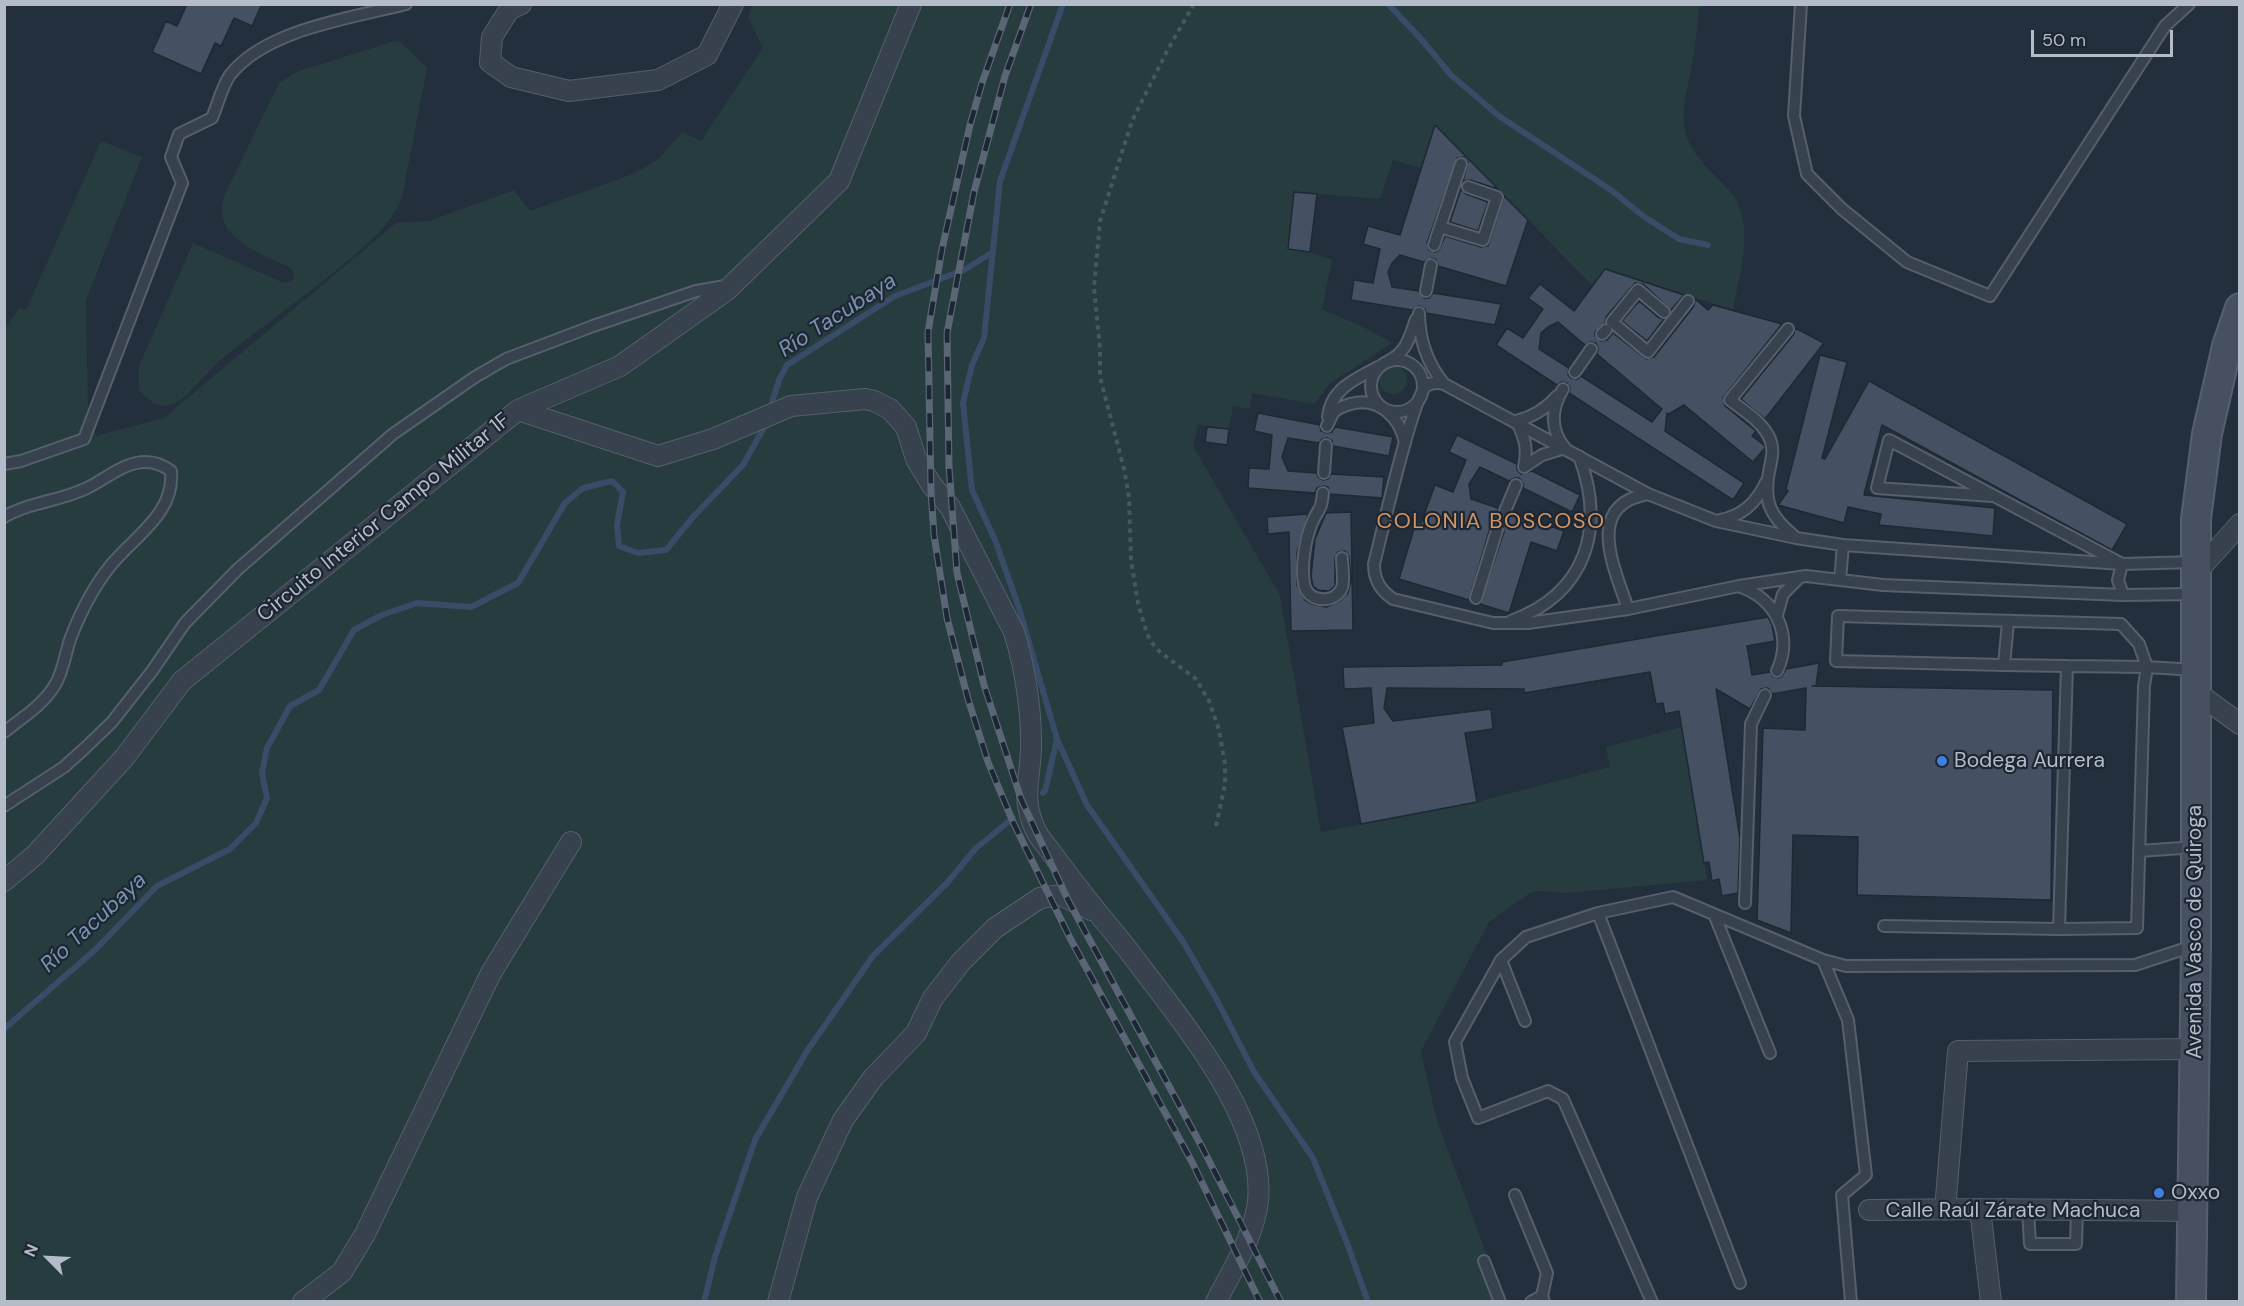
<!DOCTYPE html>
<html>
<head>
<meta charset="utf-8">
<style>
  body { margin:0 }
  #map { position:relative; width:2244px; height:1306px; overflow:hidden; background:#242f3e; font-family:"DM Sans",sans-serif }
  canvas { display:block }
  .frame { position:absolute; inset:0; border:6px solid #b4bcc9; pointer-events:none }
  .north { position:absolute; left:18px; top:1228px; width:60px; height:60px; -webkit-text-stroke:4px #1d2633; paint-order:stroke; rotate:294deg; font-size:16px; font-weight:700; line-height:24px; text-align:center; color:#b4bcc9 }
  .north::after { content:''; display:block; margin:auto; width:21px; height:27px; background:#b4bcc9; clip-path:polygon(50% 0,100% 100%,50% 72%,0 100%) }
  .scale { position:absolute; left:2031px; top:30px; width:142px; height:27px; box-sizing:border-box; border:3px solid #b4bcc9; border-top:0; padding-left:8px; font-size:18px; line-height:21px; white-space:nowrap; color:#b4bcc9; -webkit-text-stroke:4px #1d2633; paint-order:stroke }
</style>
</head>
<body>
<div id="map">
<canvas width="2244" height="1306"></canvas>
<div class="frame"></div>
<div class="north">N</div>
<div class="scale">50 m</div>
</div>
<script>
const ctx = document.querySelector('canvas').getContext('2d');
ctx.lineJoin = 'round';
function fill(path, color) {
  ctx.fillStyle = color;
  ctx.fill(path, 'evenodd');
}
function stroke(path, color, width, dash) {
  ctx.strokeStyle = color;
  ctx.lineWidth = width;
  ctx.lineCap = dash ? 'butt' : 'round';
  ctx.setLineDash(dash || []);
  ctx.stroke(path);
}
function write(font, color, halo, rows, align = 'center') {
  ctx.font = font + ' "DM Sans",sans-serif';
  ctx.lineWidth = 4.5;
  ctx.setLineDash([]);
  ctx.textBaseline = 'middle';
  ctx.strokeStyle = halo;
  ctx.fillStyle = color;
  for (const [text, x, y, turn = 0] of rows) {
    ctx.save();
    ctx.translate(x, y);
    ctx.rotate((+turn || 0) * Math.PI / 180);
    ctx.textAlign = isNaN(turn) ? turn : align;
    if (halo) ctx.strokeText(text, 0, 0);
    ctx.fillText(text, 0, 0);
    ctx.restore();
  }
}
fill(new Path2D(`
  M753,5H1700C1697,24 1696,44 1692,64C1688,90 1678,114 1688,140C1696,161 1719,177 1732,194C1756,225 1739,275 1733,310L1606,269L1592,285L1435,125L1421,168L1393,160L1380,199L1294,192L1288,249L1310,252L1332,260L1322,309L1365,328L1392,343L1329,384L1315,404L1252,393L1250,409L1233,406L1229,429L1198,425L1193,446L1280,595L1321,832L1477,802L1610,767L1606,747L1682,727L1707,880L1567,893L1538,891L1530,893L1489,922L1421,1051L1437,1121L1504,1301H5L4,331L19,308L26,310L101,141L142,157L86,300L88,411L96,436L164,418L396,223L429,221L514,190L530,211L633,174L659,159L682,132L701,141L763,48L748,17Z
  M398,40L427,68L402,198C388,230 361,250 334,272C298,301 261,328 225,356C208,369 190,398 170,405C158,409 147,399 139,390V366L193,243L284,283C293,282 296,276 291,268C269,257 227,244 222,215C221,209 224,202 224,196L279,83L296,72Z
  M1379 380a14 14 0 1 1 28 0a14 14 0 1 1-28 0Z`), '#263c3f');
stroke(new Path2D(`
  M1063,4L1000,181L984,338L972,365L963,403L972,490L995,540L1019,608L1057,739L1087,805L1182,940L1217,1000L1254,1072L1313,1158L1347,1243L1368,1302
  M1388,4L1421,39L1451,75L1499,116L1611,190L1643,216L1679,239L1708,245
  M770,409L779,380L787,365L895,296L964,270L993,252
  M1043,793L1045,791L1057,739
  M4,1029L95,950L157,886L230,849L256,823L267,798L262,773L267,748L290,706L319,690L354,630L382,615L417,603L471,607L518,583L565,503L583,488L612,481L623,492L617,525L619,546L638,553L666,550L693,517L743,465L767,422
  M704,1302L715,1257L755,1140L807,1051L873,956L947,883L976,848L1013,818`), '#394c67', 6);
const building = new Path2D(`
  M187,4H262L252,26L234,18L221,46L215,43L201,74L152,52L166,21L177,26Z
  M1435,125L1498,189L1470,180L1463,181L1468,162L1464,157L1457,158L1427,243L1429,250L1435,252L1439,250L1445,236L1481,247L1488,246L1504,196L1528,220L1506,286L1438,266L1436,260L1432,258L1424,262L1400,255L1392,263L1388,272L1392,287L1419,291L1424,298H1429L1433,293L1501,304L1495,325L1426,313L1425,309L1419,306L1412,310L1351,300L1354,280L1373,283L1380,249L1363,244L1368,226L1400,235Z
  M1461,189L1466,194L1488,202L1478,231L1450,222Z
  M1294,192L1317,194L1310,252L1288,249Z
  M1605,269L1684,295L1671,310L1643,284L1635,283L1606,317L1605,323L1595,332V336L1601,341L1607,340L1613,333L1646,359L1654,357L1694,306L1695,299L1708,310L1713,305L1782,324L1723,398L1725,406L1756,431L1752,436L1764,445L1765,448L1753,462L1684,405L1669,414L1667,413L1665,431L1744,483L1733,500L1569,393L1570,388L1567,383L1562,382L1557,385L1496,345L1507,328L1523,338L1543,309L1528,298L1540,284L1574,311ZM1558,322L1585,345L1591,342L1596,343L1598,349L1597,354L1662,409L1652,422L1581,376L1578,379L1571,378L1568,375L1569,368L1539,349L1541,333L1548,327Z
  M1639,301L1659,318L1664,319L1647,341L1622,321Z
  M1795,328L1824,343L1765,419L1741,399L1794,334Z
  M1820,355L1847,362L1822,458L1825,459L1869,381L2127,524L2112,550L1882,425L1864,495L1995,508L1993,536L1879,525L1881,514L1848,507L1844,523L1778,505L1788,491L1786,489Z
  M1258,413L1320,425L1321,431L1327,433L1332,432L1335,427L1393,437L1389,456L1333,446L1332,441L1327,438L1322,439L1319,443L1288,438L1282,457L1288,471L1317,473L1318,477L1323,480L1328,479L1331,474L1384,477L1382,498L1330,494L1328,487L1323,486L1317,488L1315,493L1248,488L1249,468L1269,469L1272,435L1254,431Z
  M1207,427L1229,429L1227,445L1205,442Z
  M1457,435L1517,464V470L1521,474L1532,471L1580,495L1572,512L1523,488V484L1519,478H1515L1509,481L1480,467L1469,484L1471,499L1498,508V512L1502,518L1509,517L1512,513L1564,531L1557,551L1531,542L1509,613L1480,604L1504,532L1503,525L1499,523L1492,524L1490,528L1469,600L1399,579L1416,522L1421,523L1435,485L1453,492L1466,460L1449,452Z
  M1351,512L1353,630L1291,631L1289,532L1268,534L1267,517L1308,514L1297,552V585L1305,600L1312,604L1326,607L1340,601L1348,593L1351,580L1349,557L1345,551L1338,552L1335,558V586L1329,591L1318,590L1313,586L1311,576L1315,539L1326,513Z
  M1768,617L1772,625L1775,641L1747,646L1752,675L1770,672L1772,676L1778,678L1782,676L1786,669L1819,663L1816,686H1812L2053,690L2051,900L1857,895L1858,837L1793,835L1791,933L1757,920L1763,728L1805,730L1806,688L1772,694L1768,688L1761,689L1750,709L1716,689L1740,839L1738,893L1722,896L1719,879L1712,881L1709,862L1704,863L1679,711L1665,714L1663,703L1656,704L1650,672L1524,693V689L1387,688L1384,708L1393,721L1491,709L1493,729L1465,733L1477,802L1361,824L1342,727L1374,723L1371,688L1344,689L1343,667L1502,665V662Z`);
fill(building, '#455162');
stroke(building, '#1f2835', 1.5);
const lane = new Path2D(`
  M1801,4L1794,116L1807,174L1842,209L1907,262L1990,296L2165,26L2189,4
  M1440,227L1483,240L1497,197L1468,187
  M1434,245L1461,164
  M1426,291L1431,265
  M1664,312L1638,290L1612,322L1648,352L1688,301
  M1419,313C1419,341 1427,363 1444,384
  M1788,329L1730,400C1744,411 1763,422 1770,439C1774,449 1772,457 1770,467C1763,499 1768,515 1794,536
  M1602,334L1606,330
  M1390,360C1407,352 1410,335 1416,319
  M1371 386a26 26 0 1 1 52 0a26 26 0 1 1-52 0Z
  M1575,372L1591,349
  M1328,417C1331,389 1355,379 1378,367
  M1327,426C1329,422 1331,417 1333,413C1336,409 1344,406 1350,404C1378,396 1400,417 1405,443
  M4,464L21,461L84,439L182,183L171,157L179,134L212,118C218,104 222,86 230,75C266,29 352,18 406,4
  M1524,467L1542,455L1565,448C1550,430 1551,409 1563,389
  M1524,467C1528,449 1525,437 1516,421C1532,417 1546,409 1557,396
  M1324,473L1326,445
  M1323,493C1321,513 1318,508 1312,523C1305,540 1301,565 1304,584C1307,601 1331,605 1341,590C1345,583 1342,567 1342,558
  M1992,496L1877,488L1889,440L2122,564L2118,580L2123,595
  M1505,511L1516,485
  M4,517C29,502 61,501 87,488C106,479 123,462 146,462C155,462 164,466 171,471C175,513 135,536 111,565C94,586 81,611 71,637C65,653 64,670 55,685C43,705 22,718 4,732
  M1720,520C1742,516 1757,502 1766,482
  M1840,580L1843,545
  M1741,587C1777,600 1793,636 1777,671
  M2195,594L2123,595L1883,585L1806,576L1739,586L1628,609L1528,623H1493L1393,599C1380,590 1374,580 1374,564C1381,537 1412,399 1426,386C1432,382 1437,382 1444,384L1648,494L1716,521L1796,538L1843,545L2122,564L2195,562
  M1476,598L1497,530
  M1628,609C1615,569 1583,505 1648,494
  M1777,615L1783,594L1799,578
  M1511,621C1587,593 1606,528 1579,456
  M2008,622L2004,665L2067,666
  M2004,665L1836,661L1838,616L2121,624L2139,644L2147,667L2144,686L2137,928L2059,929L2067,666L2147,667L2196,670
  M4,806L64,767L85,748L112,722L152,671L185,623L238,569L393,434L475,377L506,359L593,326L696,291L725,286
  M2139,851L2196,847
  M1745,903L1751,724L1765,695
  M1598,913L1740,1283
  M1714,914L1770,1053
  M1884,926L2059,929
  M1501,960L1525,1021
  M1823,960L1848,1020L1866,1175L1842,1195L1851,1302
  M1515,1195L1547,1273L1542,1296L1544,1302
  M2028,1209L2030,1244H2076L2077,1210
  M1484,1261L1500,1302
  M1531,1302L1542,1296
  M1652,1302L1563,1099L1548,1091L1478,1118L1462,1078L1455,1042L1501,960L1526,937L1598,913L1673,897L1823,960L1846,966L2135,965L2193,946`);
const street = new Path2D(`
  M521,4L509,10L492,37L490,62L511,77L569,91L658,80L707,55L733,4
  M518,410L620,366L727,290L839,181L911,4
  M2195,574L2240,524
  M2196,692L2240,724
  M4,881L35,855L124,758L182,681L518,410L658,456L713,439L791,406L865,399L874,401L890,409L906,427L916,459L931,484L950,507L1014,632C1025,667 1032,713 1031,749C1030,780 1021,798 1035,829C1039,838 1045,844 1051,852C1071,879 1091,905 1112,930C1128,949 1142,969 1157,988C1199,1044 1265,1128 1258,1201C1254,1237 1232,1270 1216,1302
  M1980,1209L1991,1302
  M1869,1210L1980,1209L2192,1211
  M1945,1210L1958,1051L2195,1049
  M303,1302L342,1272L365,1234L491,973L571,842
  M778,1302L807,1197L843,1120L873,1078L916,1033L933,998L961,962L995,928L1040,898L1061,895L1091,910`);
const secondary = new Path2D(`
  M2191,1302L2196,945V519L2207,434L2227,346L2240,308`);
stroke(lane, '#565f6c', 14);
stroke(street, '#565f6c', 22);
stroke(secondary, '#565f6c', 32);
stroke(new Path2D(`
  M1194,4L1167,51L1132,121L1100,221L1094,288L1100,348V377L1124,469L1129,497L1131,560L1138,603L1147,634L1153,644L1160,652L1196,679L1209,701L1219,730L1225,764V785L1216,826`), '#44595c', 4, [4.5, 4.5]);
stroke(lane, '#38414e', 10);
stroke(street, '#38414e', 20);
stroke(secondary, '#465061', 28);
const rail = new Path2D(`
  M1010,4L982,83L970,125L942,249L928,332L931,492L934,535L947,618L968,699L988,762L1013,822L1070,938L1192,1162L1260,1302
  M1031,4L1005,76L974,192L947,333L949,467L957,573L984,685L1021,799L1068,900L1202,1147L1281,1302`);
stroke(rail, '#5a6575', 7);
stroke(rail, '#1d2633', 4.5, [14]);
for (const [x, y, r, color] of [
  [1942,761,6,"#3f7fe0"],
  [2159,1193,6,"#3f7fe0"]
]) {
  const dot = new Path2D();
  dot.arc(x, y, r, 0, 2 * Math.PI);
  ctx.fillStyle = color;
  ctx.fill(dot);
  stroke(dot, '#1d2633', 2);
}
write('21px', '#b4bcc9', '#1d2633', [
  ["Circuito Interior Campo Militar 1F",384,518,-39],
  ["Avenida Vasco de Quiroga",2195,932,-90],
  ["Calle Raúl Zárate Machuca",2013,1211]
]);
write('21px', '#b4bcc9', '#1d2633', [
  ["Bodega Aurrera",1954,761],
  ["Oxxo",2171,1193]
], 'left');
write('italic 22px', '#7c92b1', '#1d2633', [
  ["Río Tacubaya",838,316,-33],
  ["Río Tacubaya",94,923,-43]
]);
ctx.letterSpacing = '1.5px';
write('22px', '#d59563', '#1d2633', [
  ["COLONIA BOSCOSO",1491,522]
]);
ctx.letterSpacing = '0px';
</script>
</body>
</html>
